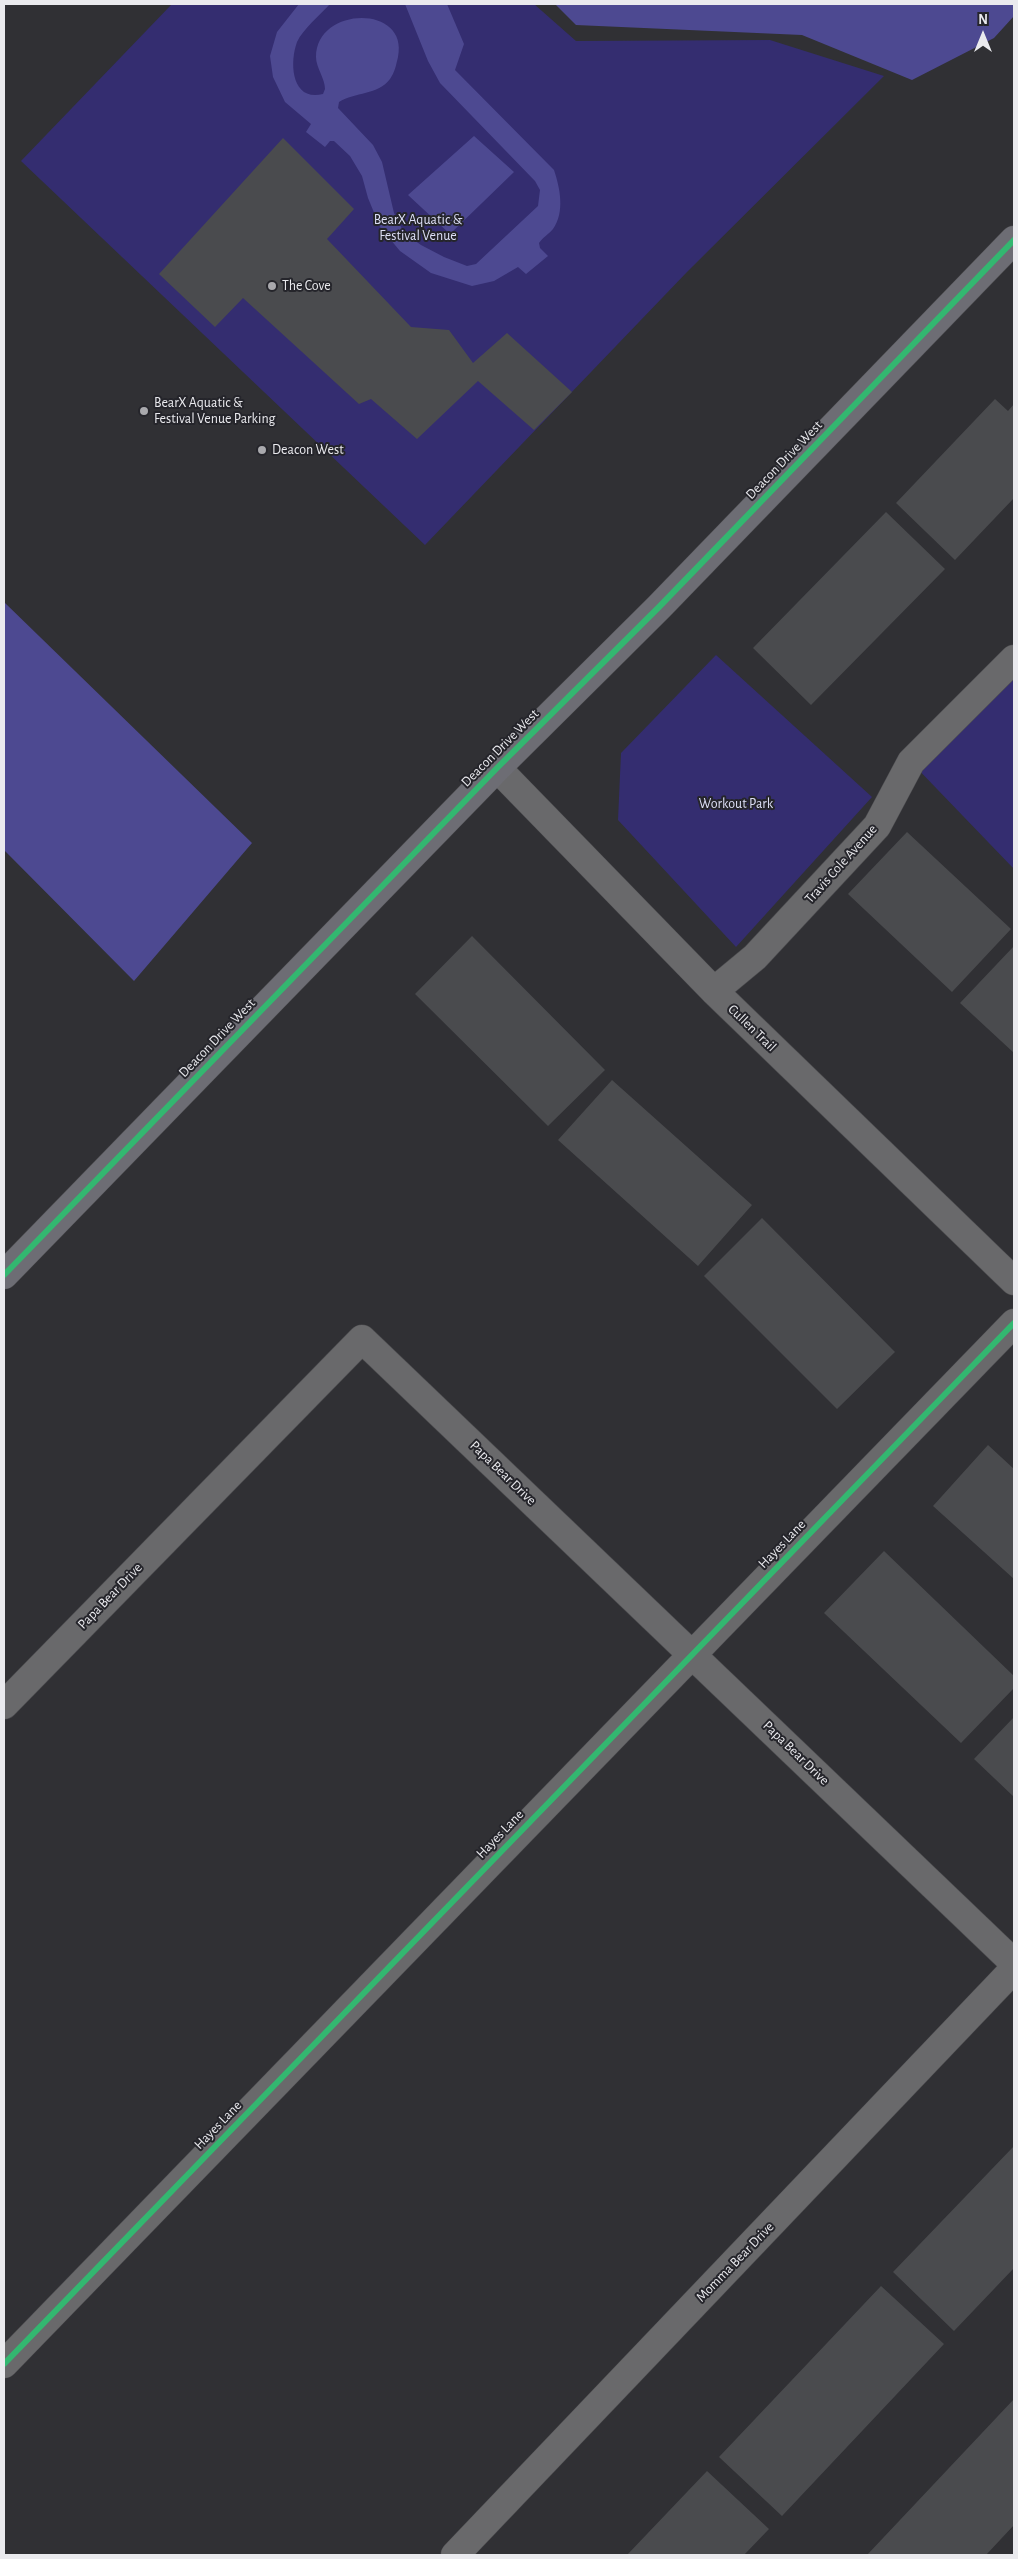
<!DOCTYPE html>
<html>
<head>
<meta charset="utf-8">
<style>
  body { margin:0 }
  #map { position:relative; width:1018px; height:2559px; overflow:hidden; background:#303034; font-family:"Alegreya Sans",sans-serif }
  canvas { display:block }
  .frame { position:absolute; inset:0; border:5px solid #eaeaee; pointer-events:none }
  .north { position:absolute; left:958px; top:10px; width:50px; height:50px; -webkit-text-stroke:4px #25252b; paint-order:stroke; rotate:0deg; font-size:14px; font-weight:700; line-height:20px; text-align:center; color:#eaeaee }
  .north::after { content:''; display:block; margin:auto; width:18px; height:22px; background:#eaeaee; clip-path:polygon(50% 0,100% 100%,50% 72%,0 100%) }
</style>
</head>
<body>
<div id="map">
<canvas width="1018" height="2559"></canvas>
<div class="frame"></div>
<div class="north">N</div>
</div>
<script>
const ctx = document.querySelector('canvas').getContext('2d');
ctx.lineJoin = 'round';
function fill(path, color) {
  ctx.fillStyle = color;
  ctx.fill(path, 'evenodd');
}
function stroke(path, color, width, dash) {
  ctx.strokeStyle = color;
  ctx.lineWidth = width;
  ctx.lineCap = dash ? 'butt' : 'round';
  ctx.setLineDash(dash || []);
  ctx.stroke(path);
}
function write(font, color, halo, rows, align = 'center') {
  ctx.font = font + ' "Alegreya Sans",sans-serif';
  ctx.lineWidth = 4;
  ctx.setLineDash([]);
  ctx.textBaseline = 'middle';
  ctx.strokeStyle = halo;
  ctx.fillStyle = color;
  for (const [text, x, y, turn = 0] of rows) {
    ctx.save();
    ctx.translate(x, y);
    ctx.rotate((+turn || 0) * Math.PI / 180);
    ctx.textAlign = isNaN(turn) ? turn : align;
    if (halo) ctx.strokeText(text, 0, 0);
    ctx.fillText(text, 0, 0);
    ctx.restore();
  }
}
fill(new Path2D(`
  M172,4H534L576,41L770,40L884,76L687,272L425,545L21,161Z
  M716,655L872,797L736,947L618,820L621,753Z
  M1014,659V869L911,762Z`), '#342d70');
fill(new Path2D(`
  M299,4H330C320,15 303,29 297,42C289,64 292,102 323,94L325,89C325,78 316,68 316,57C316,6 409,4 398,57C396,65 395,72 390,79C378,95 355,92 339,102L338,108L373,145L382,162L394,213L404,233L421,245L444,257L467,266L476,264L538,206L540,190L535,181L440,83L428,61L405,4H447L464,44L455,70L554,170C560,188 565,212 553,229C549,234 543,237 539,243L540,248L548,256L526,274L518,267L494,281L472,286L431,273L400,251L380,227L368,198L362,176L350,156L334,141H330L325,147L306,132L311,124L285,102L273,77L270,56L277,32Z
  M555,4H1014V16L994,38L912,80L802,35L576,25Z
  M474,136L514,172L450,234L408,195Z
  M4,602L252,843L134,981L4,850Z`), '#4d4991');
fill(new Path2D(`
  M283,138L354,209L327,239L411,327L449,330L473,363L507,333L572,392L534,430L478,381L417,439L371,399L359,404L243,298L215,327L159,274Z
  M995,399L1008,411L1014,404V498L955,560L896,503Z
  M886,512L945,569L811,705L753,648Z
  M907,832L1011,929L952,992L848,894Z
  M472,936L605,1070L548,1126L415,994Z
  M1014,946V1053L960,1003Z
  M612,1080L752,1205L698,1266L558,1140Z
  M762,1218L895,1352L837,1409L704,1276Z
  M988,1445L1014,1469V1579L933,1506Z
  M884,1551L1014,1676V1688L961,1743L824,1613Z
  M1014,1717V1797L974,1759Z
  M1014,2146V2268L954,2331L893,2272Z
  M881,2286L944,2344L782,2516L719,2457Z
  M1014,2399V2525L986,2555H867Z
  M707,2471L769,2529L744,2555H627Z`), '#4a4b4e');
const street = new Path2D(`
  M497,768L714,991L1014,1281
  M714,991L755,957L877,826L911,762L1014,659
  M4,1705L362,1339L1014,1963
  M4,2364L1014,1323
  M455,2555L1014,1969`);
const secondary = new Path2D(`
  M4,1275L497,768L659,607L1014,240`);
stroke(street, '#4b4b4e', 29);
stroke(secondary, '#4b4b4e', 29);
stroke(street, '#69696b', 28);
stroke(secondary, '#6d6d74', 28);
stroke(new Path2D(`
  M4,1275L497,768L659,607L1014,240
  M4,2364L1014,1323`), '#33b770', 6);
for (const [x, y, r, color] of [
  [272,286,5,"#a9a9ad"],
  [144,411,5,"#a9a9ad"],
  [262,450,5,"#a9a9ad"]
]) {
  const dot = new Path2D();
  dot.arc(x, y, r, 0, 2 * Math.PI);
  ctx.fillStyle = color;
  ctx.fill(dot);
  stroke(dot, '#25252b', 2);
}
write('14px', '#dddff6', '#25252b', [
  ["BearX Aquatic &",418,220],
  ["Festival Venue",418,236],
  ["Workout Park",736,804]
]);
write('14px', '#eaeaee', '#25252b', [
  ["The Cove",282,286],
  ["BearX Aquatic &",154,403],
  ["Festival Venue Parking",154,419],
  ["Deacon West",272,450]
], 'left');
write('14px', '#eaeaee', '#25252b', [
  ["Deacon Drive West",784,460,-46],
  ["Deacon Drive West",500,748,-45],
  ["Travis Cole Avenue",841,864,-48],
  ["Cullen Trail",752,1028,44],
  ["Deacon Drive West",217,1038,-46],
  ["Papa Bear Drive",503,1473,44],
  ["Hayes Lane",782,1544,-46],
  ["Papa Bear Drive",110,1596,-46],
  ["Papa Bear Drive",796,1753,44],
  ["Hayes Lane",500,1834,-46],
  ["Hayes Lane",218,2125,-46],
  ["Momma Bear Drive",735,2262,-46]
]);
</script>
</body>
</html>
